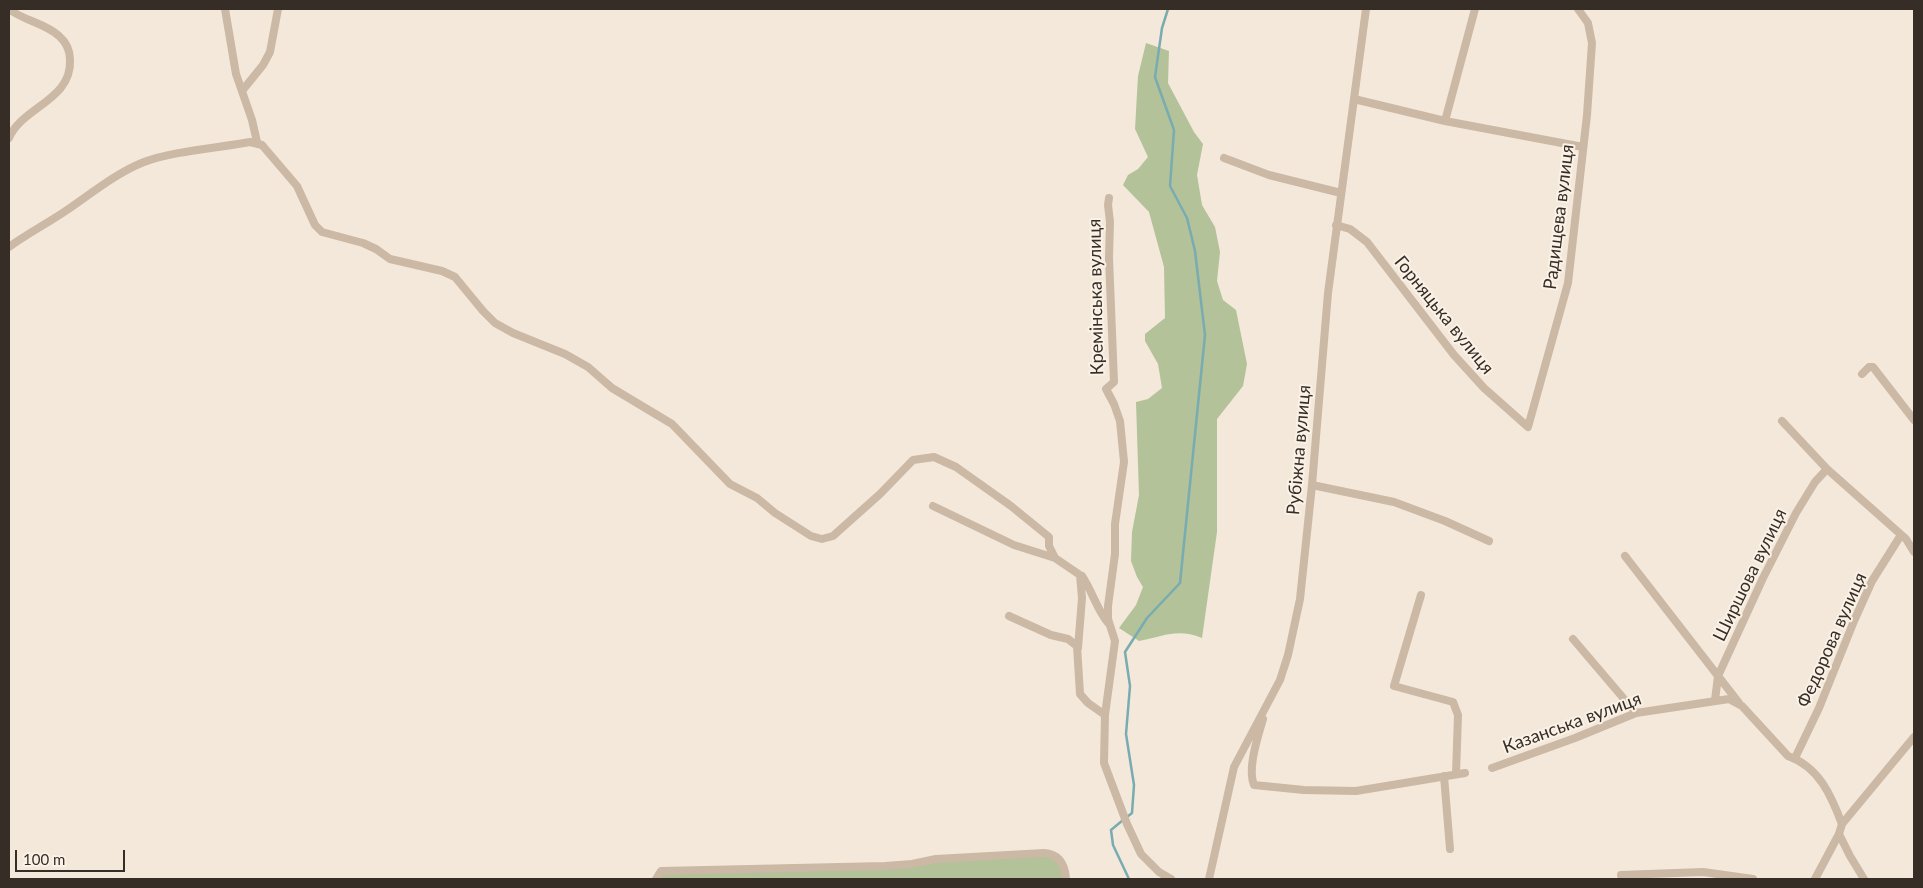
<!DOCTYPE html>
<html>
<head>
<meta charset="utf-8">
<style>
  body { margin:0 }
  #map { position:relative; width:1923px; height:888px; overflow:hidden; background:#f3e8da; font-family:Lato,sans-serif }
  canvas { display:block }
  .frame { position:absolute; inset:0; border:10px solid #372d27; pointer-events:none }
  .scale { position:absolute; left:15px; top:850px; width:110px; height:22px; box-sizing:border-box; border:2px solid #372d27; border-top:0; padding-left:6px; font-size:15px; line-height:18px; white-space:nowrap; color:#372d27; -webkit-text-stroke:4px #faf2e6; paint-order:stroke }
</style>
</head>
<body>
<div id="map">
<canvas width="1923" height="888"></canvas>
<div class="frame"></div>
<div class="scale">100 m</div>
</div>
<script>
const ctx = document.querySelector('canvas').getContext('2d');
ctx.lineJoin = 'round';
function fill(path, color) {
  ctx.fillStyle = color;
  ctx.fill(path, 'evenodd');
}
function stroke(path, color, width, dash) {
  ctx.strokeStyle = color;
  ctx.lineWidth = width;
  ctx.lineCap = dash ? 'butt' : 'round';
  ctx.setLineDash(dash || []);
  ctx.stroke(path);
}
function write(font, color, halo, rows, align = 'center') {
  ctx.font = font + ' Lato,sans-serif';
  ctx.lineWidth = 4;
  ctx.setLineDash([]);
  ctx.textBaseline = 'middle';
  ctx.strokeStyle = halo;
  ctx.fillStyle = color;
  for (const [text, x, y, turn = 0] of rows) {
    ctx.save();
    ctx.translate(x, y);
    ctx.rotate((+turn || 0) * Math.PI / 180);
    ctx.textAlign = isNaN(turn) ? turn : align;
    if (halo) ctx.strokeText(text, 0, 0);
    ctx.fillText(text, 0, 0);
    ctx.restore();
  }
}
fill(new Path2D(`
  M1146,43L1169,51L1168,83L1194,132L1203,144L1197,175L1202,205L1215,227L1220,252L1217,281L1223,300L1236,310L1247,364L1243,386L1217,419V532L1202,638C1178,628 1164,636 1139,641L1119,628L1136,605L1143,587L1137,577L1131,561L1132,532L1139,495L1136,402L1148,399L1162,388L1158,364L1145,341V334L1165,318L1164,267L1149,212L1123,185L1128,175L1138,169L1148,157L1135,129L1138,76Z
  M1051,856C1059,861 1063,870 1064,879H658L661,874Z`), '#b3c299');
stroke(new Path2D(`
  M1127,817L1132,813L1134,785L1126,734L1130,686L1125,652L1147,618L1180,583L1205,335L1195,251L1187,218L1170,186L1174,130L1155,77L1162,28L1168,9
  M1123,820L1111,830L1113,845L1129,879`), '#78acb1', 2.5);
stroke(new Path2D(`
  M9,9C24,21 45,23 59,36C66,42 70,51 70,60C72,100 22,107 9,138
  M225,9L236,74L252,120L257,142
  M242,91L263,65L270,52L278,9
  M1354,99L1445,121L1583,147
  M1445,121L1475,9
  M1224,158L1269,175L1341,193
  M1336,225L1350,229L1367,242L1454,355L1484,388L1528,427L1568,283L1587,115L1592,43L1588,23L1578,9
  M9,247C27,234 48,223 67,210C92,193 116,173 144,162C173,151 218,148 250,142L262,145L297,186L315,225L322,232L363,243L376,249L390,259L442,271L455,277L483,311L495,323L513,333L565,354L588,367L612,388L672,424L730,484L757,498L775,513L811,536L822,539L833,536L880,494L913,460L934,457L956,467L1011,506L1049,537V546L1055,558
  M1862,374L1869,367H1873L1914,420
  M1782,421L1827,469L1906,539L1914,552
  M1312,485L1394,502L1445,521L1489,541
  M933,506L1014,545L1055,558L1080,575L1082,598L1078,648
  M1625,556L1739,703
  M1082,576C1093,592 1096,609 1109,624
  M1421,595L1394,686L1453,702L1458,715L1456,774
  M1009,616L1051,635L1068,639L1077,646L1080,694L1088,703L1105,715L1104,763L1127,824L1141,854L1159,872L1171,879
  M1573,639L1636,713
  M1715,700L1718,676L1763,578L1796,513L1815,482L1827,469
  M1105,715L1115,641L1108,619V606L1115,554V524L1124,462L1120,421L1114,404L1106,389L1114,382L1109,258L1110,222L1108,205L1109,198
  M1263,719C1258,737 1247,768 1254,785L1304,790L1356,791L1465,773
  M1795,758L1819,708L1854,621L1872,581L1901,535
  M1492,768L1575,738L1636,713L1729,699L1742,706L1788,756C1819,767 1831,795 1842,824
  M1444,776L1450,849
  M1839,834L1850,856L1864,879
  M1621,875L1703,872L1753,879
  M656,879L661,871L885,866L912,864L936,859L1044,853C1059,854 1065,864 1066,879
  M1209,879L1234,767L1280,680L1288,655L1300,599L1312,485L1328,293L1366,9
  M1815,879L1839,834L1842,824L1914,737`), '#cbb8a5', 8);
write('18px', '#372d27', '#faf2e6', [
  ["Радищева вулиця",1559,217,-83],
  ["Кремінська вулиця",1096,297,-91],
  ["Горняцька вулиця",1444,315,51],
  ["Рубіжна вулиця",1299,450,-85],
  ["Ширшова вулиця",1750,575,-64],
  ["Федорова вулиця",1832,640,-66],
  ["Казанська вулиця",1572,723,-20]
]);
</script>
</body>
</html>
